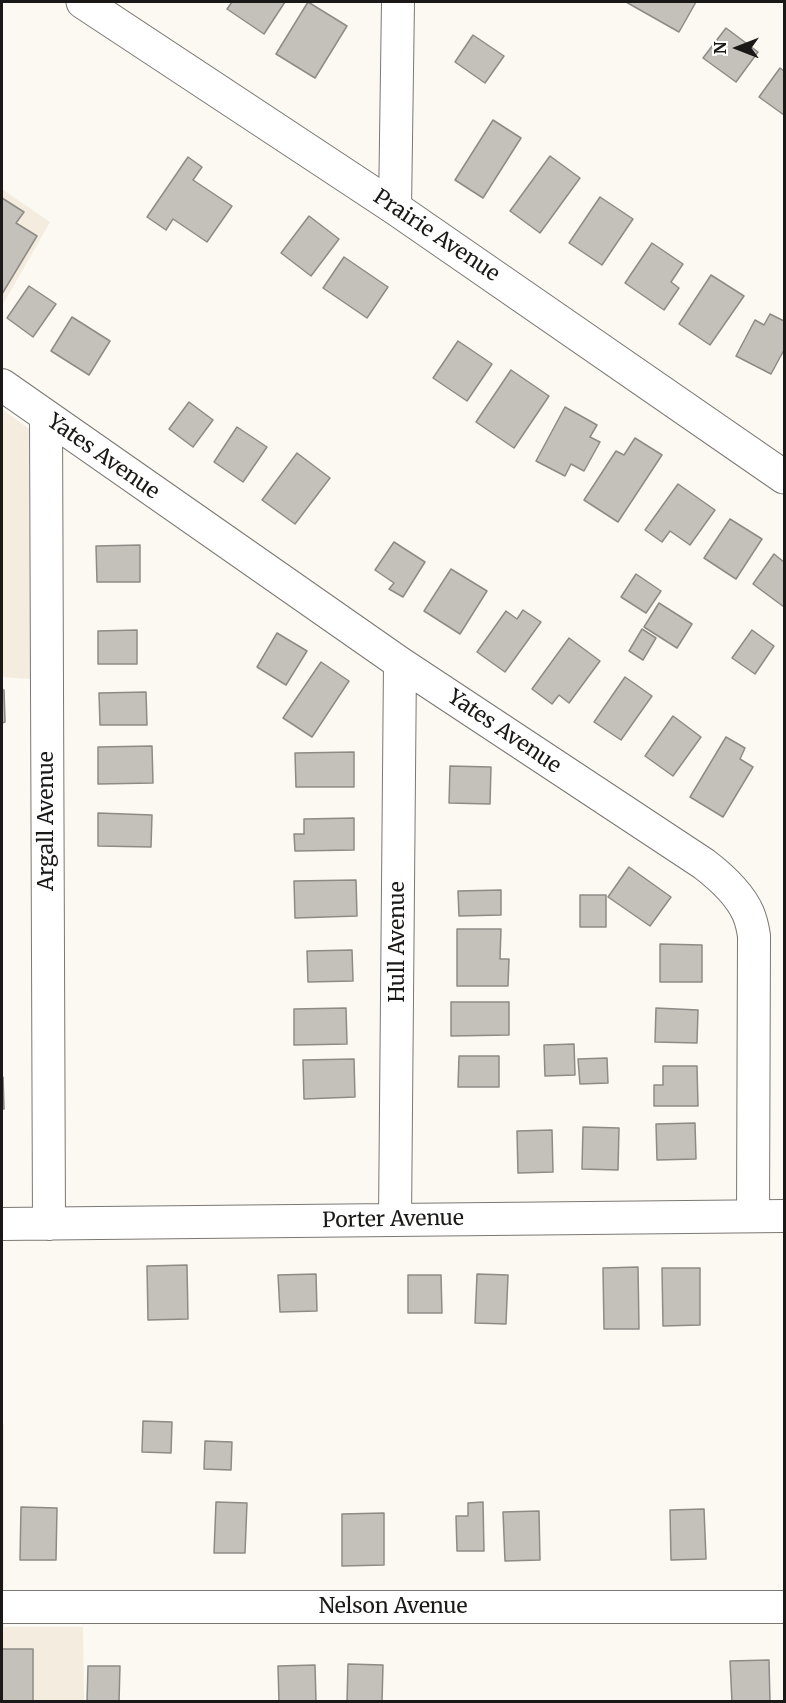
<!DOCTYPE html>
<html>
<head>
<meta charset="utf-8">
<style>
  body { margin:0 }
  #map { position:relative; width:786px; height:1703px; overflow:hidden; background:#fcf9f3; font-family:Merriweather,serif }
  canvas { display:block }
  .frame { position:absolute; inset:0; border:3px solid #1a1917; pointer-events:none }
  .north { position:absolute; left:708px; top:18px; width:60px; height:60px; -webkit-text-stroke:4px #fff; paint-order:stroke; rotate:270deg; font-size:16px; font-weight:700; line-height:24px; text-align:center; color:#1a1917 }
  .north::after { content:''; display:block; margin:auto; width:21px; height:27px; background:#1a1917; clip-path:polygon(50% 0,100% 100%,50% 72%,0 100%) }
</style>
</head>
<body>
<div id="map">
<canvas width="786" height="1703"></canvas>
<div class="frame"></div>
<div class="north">N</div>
</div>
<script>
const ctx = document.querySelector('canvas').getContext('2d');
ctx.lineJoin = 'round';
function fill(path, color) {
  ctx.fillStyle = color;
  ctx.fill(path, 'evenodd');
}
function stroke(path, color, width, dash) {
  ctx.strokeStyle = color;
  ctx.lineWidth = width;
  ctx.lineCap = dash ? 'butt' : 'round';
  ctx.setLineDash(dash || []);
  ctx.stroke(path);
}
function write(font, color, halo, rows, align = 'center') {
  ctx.font = font + ' Merriweather,serif';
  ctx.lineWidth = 5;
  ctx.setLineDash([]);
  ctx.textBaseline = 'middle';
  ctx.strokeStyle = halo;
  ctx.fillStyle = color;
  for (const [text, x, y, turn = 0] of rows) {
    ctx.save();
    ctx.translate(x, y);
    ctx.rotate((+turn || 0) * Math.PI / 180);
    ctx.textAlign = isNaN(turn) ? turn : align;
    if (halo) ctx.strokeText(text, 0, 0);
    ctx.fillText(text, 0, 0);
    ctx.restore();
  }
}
fill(new Path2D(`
  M2,189L50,222L2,306Z
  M2,409L32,431L30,679L2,677Z
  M2,1424H4V1627H83L84,1701H2Z`), '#f3ecdf');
const building = new Path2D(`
  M232,2H285L264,34L227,9Z
  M308,2L347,26L315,78L276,54Z
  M626,2H696L679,32Z
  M726,28L758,52L736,82L703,58Z
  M473,35L504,56L485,83L455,62Z
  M780,68L784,71V115L759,97Z
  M493,120L521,138L483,198L455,180Z
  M550,156L580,178L540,233L510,211Z
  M188,157L202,167L193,180L232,206L207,242L173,219L166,230L147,217Z
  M600,197L633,219L602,265L569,243Z
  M2,198L24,212L16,223L37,236L2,294Z
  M309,216L339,239L311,276L281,253Z
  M652,243L683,264L671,282L679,288L664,310L625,283Z
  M344,257L388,287L367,318L323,288Z
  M711,275L744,296L710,345L679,324Z
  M29,286L56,304L33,337L7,318Z
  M770,314L784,321V350L771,374L736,356L755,320L764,325Z
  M72,317L110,341L89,375L51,351Z
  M458,341L492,364L467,401L433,378Z
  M511,370L549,396L514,448L476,422Z
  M189,402L213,420L193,447L169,429Z
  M565,407L597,425L590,437L600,442L584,471L571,464L565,476L536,461Z
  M237,427L267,447L243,482L214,462Z
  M635,438L662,455L618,522L584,500L616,451L624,455Z
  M297,453L330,478L295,524L262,500Z
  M678,484L715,510L690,545L670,531L662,542L645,530Z
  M730,519L762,539L736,579L704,558Z
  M394,542L425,562L403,597L389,589L394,583L375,570Z
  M140,545V582H97L96,546Z
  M774,554L784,562V607L753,584Z
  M451,569L487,591L460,634L424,611Z
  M636,574L661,591L646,613L621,597Z
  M659,603L692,624L677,648L644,627Z
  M523,610L541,622L505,672L477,652L506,611L517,619Z
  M642,629L656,638L643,660L629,651Z
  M137,630V664H98V631Z
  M752,630L774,646L755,674L732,658Z
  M277,633L307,651L286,685L257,667Z
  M569,638L600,661L569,703L559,695L552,704L532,689Z
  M321,662L349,681L312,737L283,718Z
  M625,677L652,696L621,740L594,722Z
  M2,690H4L5,722L2,723Z
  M146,692L147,725H100L99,693Z
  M673,716L701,737L673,776L645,756Z
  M726,737L745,748L740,759L753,767L723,817L690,797Z
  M152,746L153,783L98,784V747Z
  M354,752V787H296L295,753Z
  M450,766L491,767L490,804L449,803Z
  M98,813L152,815L151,847L98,846Z
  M354,818V850L295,851L294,834H304V819Z
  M629,867L671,897L650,926L608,897Z
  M356,880L357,916L295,918L294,881Z
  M501,890V915L459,916L458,891Z
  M580,895H606V927H580Z
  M457,929H501L500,959H509L508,986H457Z
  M660,944L702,945V982H660Z
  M352,950L353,981L308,982L307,951Z
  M451,1002H509V1035L451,1036Z
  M346,1008L347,1044L294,1045V1009Z
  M656,1008L698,1010L697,1043L655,1042Z
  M574,1044L575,1075L545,1076L544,1045Z
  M459,1056H499V1087H458Z
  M607,1058L608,1083L580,1084L578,1059Z
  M354,1059L355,1097L304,1099L303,1060Z
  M663,1066H697L698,1106H654V1085H663Z
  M3,1077L4,1109H2V1078Z
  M695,1123L696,1159L657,1160L656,1124Z
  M583,1127L619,1128L618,1170L582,1169Z
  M552,1130L553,1172L518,1173L517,1131Z
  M187,1265L188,1319L148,1320L147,1266Z
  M638,1267L639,1329H604L603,1268Z
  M662,1268H700V1325L663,1326Z
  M316,1274L317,1311L280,1312L278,1275Z
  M477,1274L508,1275L506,1324L475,1323Z
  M408,1275H441L442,1313H408Z
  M143,1421L172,1422L171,1453L142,1452Z
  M205,1441L232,1442L231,1470L204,1469Z
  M216,1502L247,1503L245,1553H214Z
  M483,1502L484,1551H457L456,1516H468V1503Z
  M21,1507L57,1508L56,1560H20Z
  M704,1509L706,1559L671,1560L670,1510Z
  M539,1511L540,1560L505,1561L503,1512Z
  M384,1513V1565L342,1566V1514Z
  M2,1649H33V1702H2Z
  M769,1660L770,1702H732L730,1661Z
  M348,1664L383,1665L382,1702H347Z
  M315,1665L316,1702H279L278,1666Z
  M88,1666H120L119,1702H87Z`);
fill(building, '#c4c1bb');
stroke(building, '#8e8b86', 1.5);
const street = new Path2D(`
  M395,208L398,2
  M2,385L400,663L704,864C721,877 739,893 748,913C751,920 753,929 754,936L753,1216
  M46,417L49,1224
  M395,1220L400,663
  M2,1224L784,1216
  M2,1607H784`);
const secondary = new Path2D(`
  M83,2L395,208L784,477`);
stroke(street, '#7b7873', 34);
stroke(secondary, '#7b7873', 35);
stroke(street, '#fff', 32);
stroke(secondary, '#fff', 33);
write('21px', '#1a1917', '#fff', [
  ["Prairie Avenue",436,236,34],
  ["Yates Avenue",103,457,35],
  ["Yates Avenue",504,732,34],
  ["Argall Avenue",47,821,-90],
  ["Hull Avenue",398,942,-90],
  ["Porter Avenue",393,1220,-1],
  ["Nelson Avenue",393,1607]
]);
</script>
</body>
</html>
